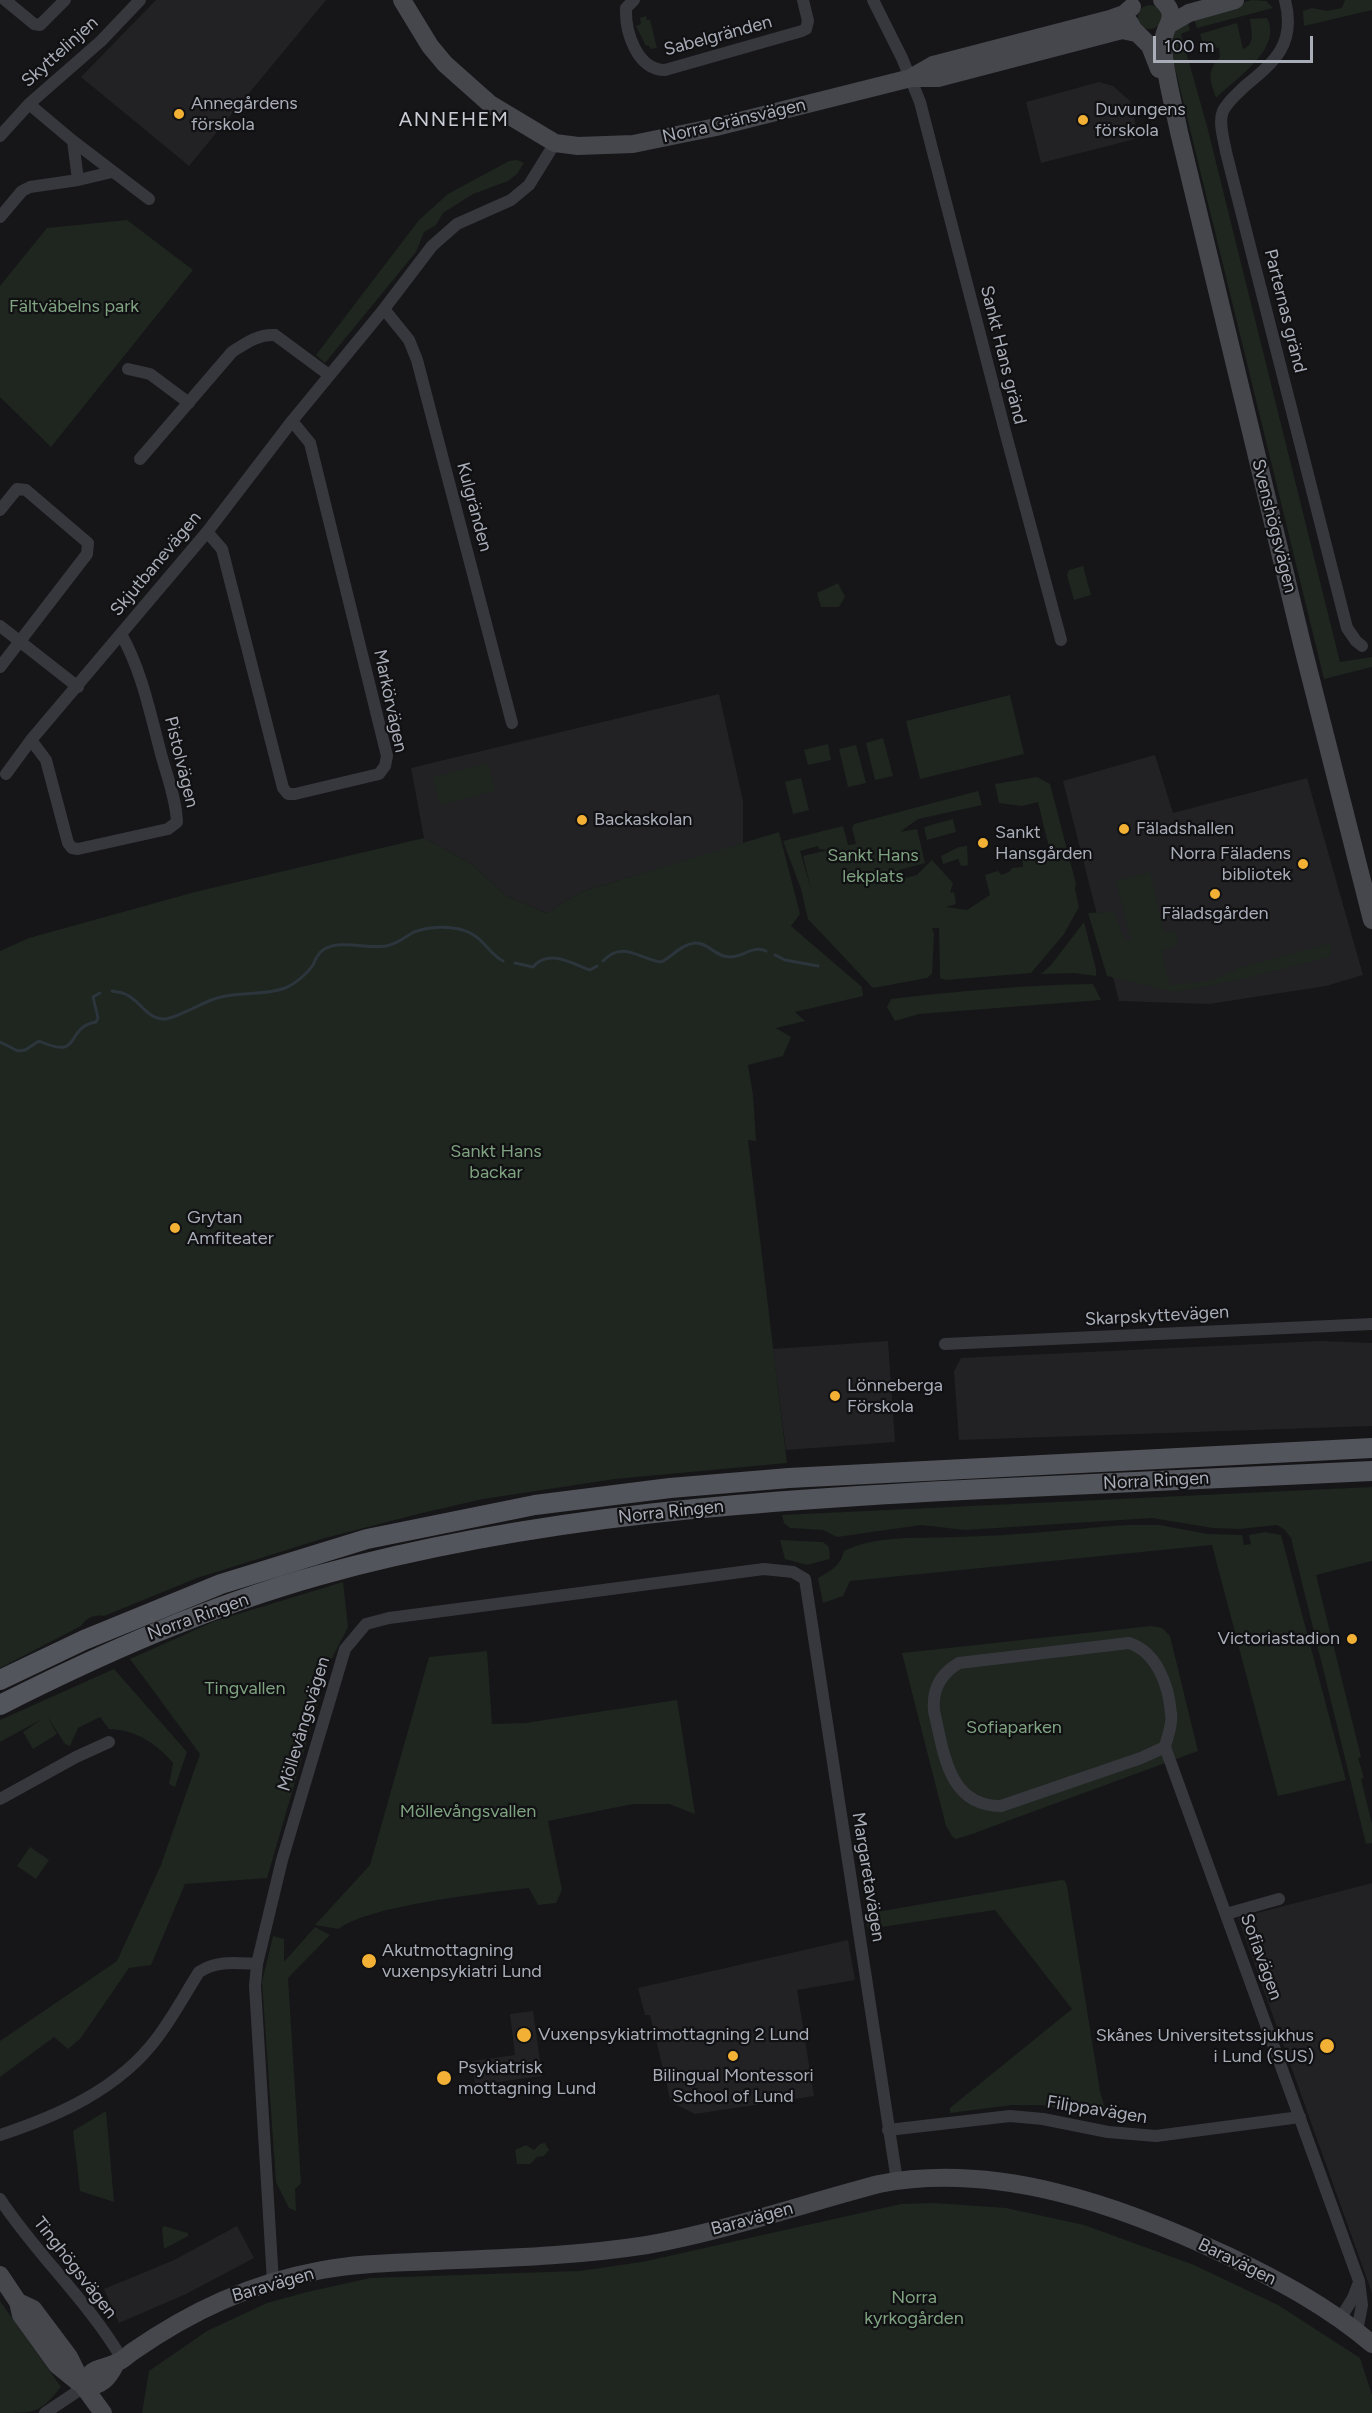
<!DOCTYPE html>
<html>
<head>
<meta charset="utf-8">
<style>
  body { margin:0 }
  #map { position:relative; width:1372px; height:2413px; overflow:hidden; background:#161618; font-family:Figtree,sans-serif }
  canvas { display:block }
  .scale { position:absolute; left:1153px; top:36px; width:160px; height:27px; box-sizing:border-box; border:3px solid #a8adb8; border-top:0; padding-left:8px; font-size:18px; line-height:21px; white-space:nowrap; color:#a8adb8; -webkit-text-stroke:4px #111113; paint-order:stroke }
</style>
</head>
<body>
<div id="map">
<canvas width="1372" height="2413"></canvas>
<div class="scale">100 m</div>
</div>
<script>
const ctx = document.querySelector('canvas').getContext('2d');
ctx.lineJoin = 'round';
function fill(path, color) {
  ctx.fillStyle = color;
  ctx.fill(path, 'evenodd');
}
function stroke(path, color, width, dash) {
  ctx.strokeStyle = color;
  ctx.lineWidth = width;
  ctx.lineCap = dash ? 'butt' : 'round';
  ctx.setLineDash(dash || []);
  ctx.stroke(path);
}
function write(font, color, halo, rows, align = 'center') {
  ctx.font = font + ' Figtree,sans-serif';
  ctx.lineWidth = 4.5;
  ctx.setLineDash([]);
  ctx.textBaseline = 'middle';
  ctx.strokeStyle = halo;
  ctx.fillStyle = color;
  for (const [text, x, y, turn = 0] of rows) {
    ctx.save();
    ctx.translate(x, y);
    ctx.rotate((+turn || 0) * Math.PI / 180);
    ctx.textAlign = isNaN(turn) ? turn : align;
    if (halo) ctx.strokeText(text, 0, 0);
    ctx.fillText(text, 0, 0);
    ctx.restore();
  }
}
fill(new Path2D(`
  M156,0H326L189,166L81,77Z
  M1099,82L1113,86L1130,101L1139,138L1041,163L1026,102Z
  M719,694L743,801V844L587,890L567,900L547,913L506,896L472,864L424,838L411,768Z
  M1155,755L1173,813L1307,778L1363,975L1326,986L1209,1004L1119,1001L1063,781Z
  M888,1341L895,1442L786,1450L773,1349Z
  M1321,1341L1372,1343V1426L959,1440L954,1371L961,1358Z
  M1372,1883V2293L1238,1918Z
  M848,1940L855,1980L797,1990L814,2096L695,2114L671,2102L650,2015H645L638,1988Z
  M533,2011L542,2076L475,2085L472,2061L515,2055L510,2014Z
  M237,2226L254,2258L186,2294L119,2323L104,2289L174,2260Z`), '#222225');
fill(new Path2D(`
  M1252,0L1266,1L1273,8L1197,28L1193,16Z
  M1345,0H1372V10L1304,26L1303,11L1312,8L1327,11L1342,8Z
  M1138 17a12 12 0 1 1 24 0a12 12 0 1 1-24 0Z
  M646,16L647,20H650L657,48L651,49L648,45L646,46L636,26L641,24L640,18Z
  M1267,18C1283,49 1236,78 1216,98C1210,79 1206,73 1220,57L1219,48L1203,45L1200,34L1237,23L1243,49C1256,44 1251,31 1250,19Z
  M1187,19L1190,30L1181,34L1207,126L1340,662L1372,657V667L1324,679L1168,39Z
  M517,160L524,163L517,174L508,181L473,194L443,213L436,225L424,232L416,252L325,363L316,355L419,220L448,194L509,161Z
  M127,220L193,270L51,447L0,397V286L47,228Z
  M1083,566L1091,595L1074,600L1067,575L1069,570Z
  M838,583L845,597L839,607H821L817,593Z
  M1010,695L1024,754L920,779L906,721Z
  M883,738L893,776L875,780L866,743Z
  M828,744L831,760L808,765L804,750Z
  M856,745L866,783L848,787L839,749Z
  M488,763L495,791L440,805L433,777Z
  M1037,777L1050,784L1076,884L1075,889L1079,907L1064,934L1031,973L946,980L940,978L939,928H932L934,934L932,974L927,978L873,988L808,919L801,889L783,841L843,826L848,845L856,844L852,828L854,824L978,791L982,805L918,819L900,832L917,829L925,863L899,870L901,879L917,875L932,860L953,883L950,893L954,892L956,904L946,907L967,910L990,895L985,875L998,871L1001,875L1009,872L1012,868L1023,867L1022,853H1016V848H1025L1030,857L1052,860L1038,802L1022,806L999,803L995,784ZM818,846L819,849L828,850L803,856L811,889L800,851Z
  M801,778L809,810L793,814L785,782Z
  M953,819L956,832L927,840L924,827Z
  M779,832L800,914L791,926L862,987L863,996L795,1012L805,1021L776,1028L791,1037L783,1056L748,1065L753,1095L756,1141L748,1140L787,1463L615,1479L483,1499L418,1514L325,1538L197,1578L104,1616C94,1614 86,1618 81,1626L0,1668V951L29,938L195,892L424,838L472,864L506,896L547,913L567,900L587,890Z
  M967,846L968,865L961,866L958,859L943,864L941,856L959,847Z
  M1150,872L1164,933L1175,931L1179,944L1161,951L1170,985L1211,981L1239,968L1331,943L1330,957L1239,980L1175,992L1107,976L1088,913L1114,912L1125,941L1131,940L1116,881Z
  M1084,922L1096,969V976L1075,973L1041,974L1051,965Z
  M1093,984L1101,1000L919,1014L895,1021L887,1007L891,999C959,991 1025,985 1093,984Z
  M1372,1487V1561L1316,1575L1361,1757L1358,1758L1364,1778L1361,1779L1372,1824V1843L1366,1844L1291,1538L1285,1530L1277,1525L1239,1529L1213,1528L1152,1518L965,1530L921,1525L837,1537L823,1530L790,1528L784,1523L782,1515Z
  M1127,1525H1159L1208,1534L1242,1535L1244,1545L1251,1544L1249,1535L1265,1532L1281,1535L1346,1780L1278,1796L1212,1545L850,1581L843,1596L823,1603L818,1578C832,1570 840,1566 844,1551C880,1534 919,1539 957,1537C1014,1536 1070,1529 1127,1525Z
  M780,1540L823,1542L829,1547L830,1559L807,1565L785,1559Z
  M343,1582L348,1627L330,1662L267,1878L185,1884L151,1965L129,1968L80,2039L68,2049L54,2037L0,2077V2041L117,1961L161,1865L200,1754L130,1659L215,1621Z
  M1151,1626L1162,1628L1170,1636L1198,1751L972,1834L956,1839L952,1836L946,1826L902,1653Z
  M487,1651L492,1724L525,1723L677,1700L695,1814L669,1804H633L548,1821L562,1890L556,1903L538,1905L529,1888C490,1892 366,1906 339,1929L315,1925L370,1865L429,1657Z
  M114,1669L187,1752L175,1787L169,1784L173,1763C156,1743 136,1730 109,1729L100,1717L78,1728L70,1746L65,1744L47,1716L57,1734L33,1749L23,1732L42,1719L0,1742V1720Z
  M30,1847L49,1860L36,1879L17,1866Z
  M1062,1880L1065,1881L1067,1886L1100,2091L1107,2116L1102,2117L1042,2105H1012L950,2113V2108L1072,2009L995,1910L868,1929L865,1914Z
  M315,1927L330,1935L288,1978L301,2183L295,2189L296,2211L289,2208L276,2182L262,1982L273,1936L284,1939V1962Z
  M106,2111L114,2202L80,2191L73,2131Z
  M545,2143L549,2150L544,2156L537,2157L530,2164H517L515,2150L526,2145L534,2150L540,2144Z
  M935,2203L1006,2208L1084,2225L1194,2265L1278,2305L1360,2358L1372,2395V2413H142L149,2371L207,2331L267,2303L307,2292L370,2278L579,2271L642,2262L901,2204Z
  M164,2226L188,2233V2236L164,2249L162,2228Z
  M0,2301L61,2387C40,2413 36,2413 0,2413Z`), '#1e261f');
stroke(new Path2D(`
  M775,955L785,960L818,966
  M603,961C623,940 639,959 661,962C673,956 682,944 695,943C708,942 715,957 730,957C743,957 753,945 766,951
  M515,963L533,967C549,948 573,964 590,970L597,966
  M112,991C116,992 121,992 125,994C139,999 146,1018 162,1019C174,1020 203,1002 217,998C240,991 265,996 285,988C295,984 307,974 313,965C316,959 317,954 323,950C339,939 366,949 386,946C397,944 405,937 414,932C427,927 446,926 459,929C484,935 486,952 503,961
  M0,1042L18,1051L25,1050L39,1041C84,1061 63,1028 96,1022L98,1018L93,997L100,993`), '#2c353c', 3);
stroke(new Path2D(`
  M5,0L34,24L40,25L65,0
  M634,0L626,8C625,32 637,70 665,70L802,31L806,29L808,21L803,0
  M873,0L902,58L920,102L1006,435L1061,640
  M1285,0C1296,43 1276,61 1245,86C1238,93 1228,101 1223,111C1218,122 1224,140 1226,152L1347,628L1356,641L1362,646
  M0,136L29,104L101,41L140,0
  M73,141L149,199
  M78,180L112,172
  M0,217L22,191L30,187L78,180L73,141L29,104
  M384,309L409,340L417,360L512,723
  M128,369L150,374L189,403
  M140,459L232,352C246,343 258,334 275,335L329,375
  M0,510L17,489L26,490L88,543L87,554L0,667
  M207,532L222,549L283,788L288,794H295L379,774L385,766L387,756L310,443L292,421
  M0,626L78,687
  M31,740L46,760L68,843L72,848L78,849L168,829L177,822C176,799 167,776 161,754C150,713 142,671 121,634
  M6,774L31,740L207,532L292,421L384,309L432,246L457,224L511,200L529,185L555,143
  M945,1344L1372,1324
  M1129,1643C1157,1652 1169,1686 1171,1714C1173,1724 1167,1737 1165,1747L1141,1758L1001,1806C948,1806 944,1753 934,1711C932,1690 940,1674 959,1663Z
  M1165,1747L1359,2281L1362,2305L1357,2331
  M0,1799L76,1757L109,1742
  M1226,1914L1279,1899
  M888,2130L1010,2116L1043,2119L1108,2132L1156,2136L1300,2117
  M0,2135C58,2116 119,2089 157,2038C173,2017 185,1994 199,1972C217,1960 236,1963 257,1964
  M0,2199C37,2255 88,2301 122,2359
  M273,2282L255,1986L257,1964L282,1860L345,1649L366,1624L389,1618L764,1569L793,1572L805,1579L897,2181
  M1340,2319L1353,2298L1358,2285
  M45,2413L84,2387`), '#37383d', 12);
stroke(new Path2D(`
  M402,0L430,46L445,64L490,104L555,143L578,146L633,144L716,127L911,78H938L1122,30L1136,33
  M1162,0C1181,18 1163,25 1163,43C1163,67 1174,107 1179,132L1303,648L1372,920
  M1130,23L1133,29L1150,46L1159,69
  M1170,24L1189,13L1235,0
  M912,77L933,65L1110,19L1124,14L1132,7
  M0,2275L18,2302L21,2315L57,2365L78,2382
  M18,2302L33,2309L69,2357L84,2387L103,2413
  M84,2387C91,2364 101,2371 118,2362C123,2360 128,2355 132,2352C191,2311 251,2283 322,2270C359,2263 397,2263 435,2261C506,2258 577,2256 647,2245C726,2231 802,2204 879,2184C997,2161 1122,2206 1228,2256C1278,2280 1329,2307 1372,2344
  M84,2387C101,2387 109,2378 116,2363`), '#45474d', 18);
stroke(new Path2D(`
  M0,1680L84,1640L221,1584L367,1539L535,1505L670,1488L789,1478L1372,1448
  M0,1705C103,1653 209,1606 320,1575C537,1515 760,1500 984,1489C1113,1483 1243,1477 1372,1471`), '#53555c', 20);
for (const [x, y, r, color] of [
  [179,114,6,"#f2b134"],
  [1083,120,6,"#f2b134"],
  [582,820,6,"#f2b134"],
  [1124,829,6,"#f2b134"],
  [983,843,6,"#f2b134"],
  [1303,864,6,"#f2b134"],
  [1215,894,6,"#f2b134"],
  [175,1228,6,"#f2b134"],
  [835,1396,6,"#f2b134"],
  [1352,1639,6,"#f2b134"],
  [369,1961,8,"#f2b134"],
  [524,2035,8,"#f2b134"],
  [1327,2046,8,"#f2b134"],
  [733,2056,6,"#f2b134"],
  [444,2078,8,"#f2b134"]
]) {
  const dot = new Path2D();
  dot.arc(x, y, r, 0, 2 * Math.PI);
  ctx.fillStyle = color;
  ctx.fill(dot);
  stroke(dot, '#111113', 2);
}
write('18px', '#a8adb8', '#111113', [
  ["Sabelgränden",718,36,-15],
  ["Skyttelinjen",60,52,-42],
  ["Norra Gränsvägen",734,121,-13],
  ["Parternas gränd",1285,311,76],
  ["Sankt Hans gränd",1003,355,76],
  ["Kulgränden",474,507,75],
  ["Svenshögsvägen",1274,526,76],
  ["Skjutbanevägen",156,564,-50],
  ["Markörvägen",390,701,78],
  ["Pistolvägen",181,762,76],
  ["Skarpskyttevägen",1157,1316,-3],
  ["Norra Ringen",1156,1481,-3],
  ["Norra Ringen",671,1512,-6],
  ["Norra Ringen",198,1617,-20],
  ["Möllevångsvägen",304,1724,-73],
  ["Margaretavägen",868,1877,81],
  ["Sofiavägen",1261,1957,70],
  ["Filippavägen",1097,2110,9],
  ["Baravägen",752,2219,-15],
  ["Baravägen",1237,2262,26],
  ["Tinghögsvägen",75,2268,52],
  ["Baravägen",273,2285,-16]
]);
write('18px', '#a8adb8', '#111113', [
  ["Annegårdens",191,104],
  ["förskola",191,125],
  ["Duvungens",1095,110],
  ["förskola",1095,131],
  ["Backaskolan",594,820],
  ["Fäladshallen",1136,829],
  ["Sankt",995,833],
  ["Hansgården",995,854],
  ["Norra Fäladens",1291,854,"right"],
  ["bibliotek",1291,875,"right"],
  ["Fäladsgården",1215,914,"center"],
  ["Grytan",187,1218],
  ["Amfiteater",187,1239],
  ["Lönneberga",847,1386],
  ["Förskola",847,1407],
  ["Victoriastadion",1340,1639,"right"],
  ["Akutmottagning",382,1951],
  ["vuxenpsykiatri Lund",382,1972],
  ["Vuxenpsykiatrimottagning 2 Lund",538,2035],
  ["Skånes Universitetssjukhus",1314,2036,"right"],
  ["i Lund (SUS)",1314,2057,"right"],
  ["Psykiatrisk",458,2068],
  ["mottagning Lund",458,2089],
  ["Bilingual Montessori",733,2076,"center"],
  ["School of Lund",733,2097,"center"]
], 'left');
write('18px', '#7fa381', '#111113', [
  ["Fältväbelns park",74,307],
  ["Sankt Hans",873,856],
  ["lekplats",873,877],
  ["Sankt Hans",496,1152],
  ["backar",496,1173],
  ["Tingvallen",245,1689],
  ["Sofiaparken",1014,1728],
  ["Möllevångsvallen",468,1812],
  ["Norra",914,2298],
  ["kyrkogården",914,2319]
]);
ctx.letterSpacing = '1.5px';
write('20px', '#c9ccd4', '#111113', [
  ["ANNEHEM",454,120]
]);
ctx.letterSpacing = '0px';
</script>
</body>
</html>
